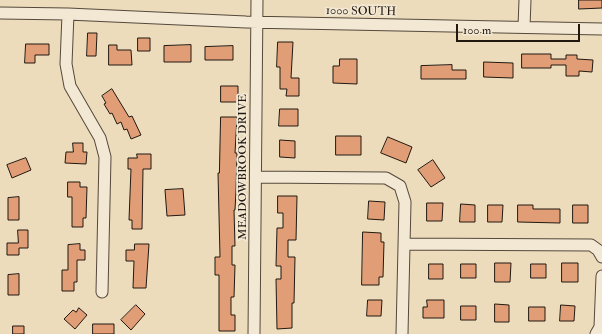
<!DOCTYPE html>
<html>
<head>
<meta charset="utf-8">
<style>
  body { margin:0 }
  #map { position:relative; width:602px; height:334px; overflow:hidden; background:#ecdcbc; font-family:"IM FELL Double Pica",serif }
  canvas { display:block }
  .scale { position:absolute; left:456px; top:24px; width:124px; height:18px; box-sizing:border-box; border:2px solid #211810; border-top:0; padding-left:5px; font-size:12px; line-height:14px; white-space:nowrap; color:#211810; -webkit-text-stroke:3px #f3e8d3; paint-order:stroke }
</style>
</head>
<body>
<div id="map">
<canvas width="602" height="334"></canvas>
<div class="scale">100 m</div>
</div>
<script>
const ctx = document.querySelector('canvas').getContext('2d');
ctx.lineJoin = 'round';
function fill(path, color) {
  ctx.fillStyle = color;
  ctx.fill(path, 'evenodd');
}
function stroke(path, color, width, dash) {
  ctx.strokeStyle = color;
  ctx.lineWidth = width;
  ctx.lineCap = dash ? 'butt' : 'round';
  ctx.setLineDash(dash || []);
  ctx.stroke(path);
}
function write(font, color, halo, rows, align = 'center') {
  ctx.font = font + ' "IM FELL Double Pica",serif';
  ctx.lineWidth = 3.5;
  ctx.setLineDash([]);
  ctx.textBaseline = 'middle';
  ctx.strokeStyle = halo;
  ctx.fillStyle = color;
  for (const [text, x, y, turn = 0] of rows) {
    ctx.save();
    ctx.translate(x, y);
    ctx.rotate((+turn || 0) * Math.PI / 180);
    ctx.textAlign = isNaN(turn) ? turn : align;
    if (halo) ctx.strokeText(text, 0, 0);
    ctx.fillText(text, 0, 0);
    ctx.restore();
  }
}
const building = new Path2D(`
  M579,0H602V8L579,9Z
  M88,33H97L96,56H87Z
  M138,38H150V51H138Z
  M278,42H293L291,78H299V96H286L287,89H280V67H277Z
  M26,44H49V55H35V63H25Z
  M109,45H117V50H131L132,65H109Z
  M191,45V62H164V46Z
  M233,46V60H205V47Z
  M522,54H551V59H566V55H577V59L593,60L592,72L579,71V76H566V65H551V68H522Z
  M340,59H357V84L333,83V66H339Z
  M484,62L513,63V78L484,77Z
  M452,65V70H466V79H421V66Z
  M221,86H238V102H221Z
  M112,89L129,117L132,116L141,135L131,139L127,129L124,130L121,122L117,124L112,113L110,114L104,104L106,103L102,96Z
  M280,109H298V126H279Z
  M221,117H237L235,153H237L236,191L235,210H234L235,246H232V265H235L234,297H231V315H235V331H219V275H215V257H220L218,173H219Z
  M336,136H361V155H336Z
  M388,137L412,147L406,163L381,153Z
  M280,140L295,141V158L280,157Z
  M73,143H83V152H87L86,164L65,163L66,152H73Z
  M137,154H151V169H143L142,229H132V220H129L131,169H128V158H137Z
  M26,158L31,170L12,178L7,165Z
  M433,160L445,178L431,187L418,170Z
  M68,182H80V187H87L86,218H83V227H72V197H68Z
  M183,189L185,215L167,216L165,190Z
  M278,196H297L296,240H288V257H295L294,303H292V328L277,329L276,279H281V266H276L277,228H283V213H278Z
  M19,197V220H8V198Z
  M369,201L385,202L384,220L368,219Z
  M427,203H443L442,221H427Z
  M461,204L475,205V222H460Z
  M488,205H503L502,222H488Z
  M518,205H533V209H560V223L518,222Z
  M573,205H588V223H573Z
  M18,230H28V248H19V255H7V243H18Z
  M363,232L381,233V242H384L383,277H379V285H362Z
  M80,244V250H85V260H77V282H74V291H62V270H68V245Z
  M135,244H149L146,288H133L134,261H126V250H134Z
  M495,263H511L510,282H495Z
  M562,263H578V282H562Z
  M429,264H443V279H429Z
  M461,264H476V278H461Z
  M531,264H546V278H531Z
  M19,274V295H8V275Z
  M368,300H382L381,316H367Z
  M427,300H444V318H423V307H427Z
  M495,304L509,305V322H495Z
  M136,305L145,314L131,330L121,320Z
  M561,305L575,306L574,321H560Z
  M461,306H476V320H461Z
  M529,307H545V321H529Z
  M79,308L87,315L75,329L64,319L73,310L76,312Z
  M93,324H114V334H93Z
  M13,326H24V334H13Z`);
fill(building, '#e19e76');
stroke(building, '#211810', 1);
const minor = new Path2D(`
  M0,13L68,14L246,22L602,29
  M68,14L66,64L70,86L100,138L105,157L102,292
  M524,27L525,0
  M257,177L386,178L400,186L405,202L402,334
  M404,244L591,245L598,250L602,257
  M254,334L257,0
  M596,334L600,327L602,276`);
stroke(minor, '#54493b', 13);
stroke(minor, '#f3e8d3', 11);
write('12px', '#211810', '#f3e8d3', [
  ["1000 SOUTH",361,12,1],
  ["MEADOWBROOK DRIVE",243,167,-90]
]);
</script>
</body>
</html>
